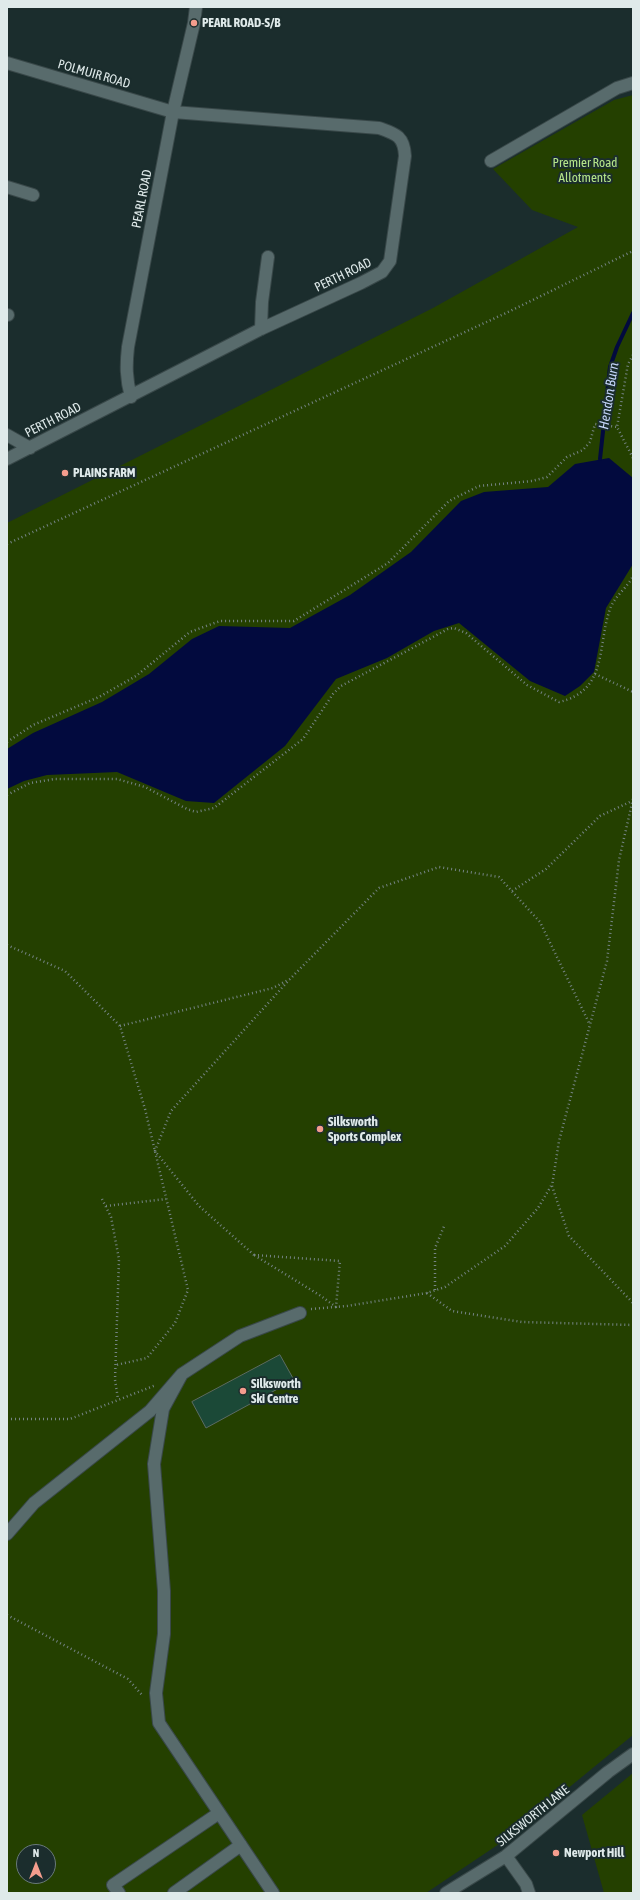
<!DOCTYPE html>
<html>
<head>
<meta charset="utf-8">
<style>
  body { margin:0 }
  #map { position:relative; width:640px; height:1900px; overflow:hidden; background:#1b2d2d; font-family:"Asap Condensed",sans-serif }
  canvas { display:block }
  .frame { position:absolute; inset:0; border:8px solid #dfeaea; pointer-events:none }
  .north { position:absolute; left:16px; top:1844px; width:40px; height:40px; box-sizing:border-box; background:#1b2d2d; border:1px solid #697979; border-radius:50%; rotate:0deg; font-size:11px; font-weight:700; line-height:16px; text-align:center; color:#dfeaea }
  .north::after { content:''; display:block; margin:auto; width:14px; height:18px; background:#f49d8d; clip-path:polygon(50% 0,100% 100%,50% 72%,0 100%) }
</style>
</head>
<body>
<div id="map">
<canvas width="640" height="1900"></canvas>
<div class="frame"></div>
<div class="north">N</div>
</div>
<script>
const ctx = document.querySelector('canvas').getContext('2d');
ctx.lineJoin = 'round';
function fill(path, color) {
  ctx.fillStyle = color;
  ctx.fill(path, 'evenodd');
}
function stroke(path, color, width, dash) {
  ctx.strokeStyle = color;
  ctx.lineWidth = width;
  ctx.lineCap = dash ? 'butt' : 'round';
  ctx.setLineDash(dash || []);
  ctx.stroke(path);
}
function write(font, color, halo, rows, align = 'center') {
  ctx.font = font + ' "Asap Condensed",sans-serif';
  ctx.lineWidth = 4;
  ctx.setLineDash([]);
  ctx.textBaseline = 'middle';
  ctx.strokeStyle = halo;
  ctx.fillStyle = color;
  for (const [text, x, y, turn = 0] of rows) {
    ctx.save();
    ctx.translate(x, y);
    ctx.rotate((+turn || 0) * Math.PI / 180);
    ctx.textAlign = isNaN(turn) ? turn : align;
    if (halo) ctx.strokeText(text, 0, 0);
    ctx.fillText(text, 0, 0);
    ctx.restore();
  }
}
fill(new Path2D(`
  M633,95V1735L505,1840L426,1893H7V523L433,308L578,227L532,210L493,169L614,100ZM24,1852H48V1876H24Z
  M633,1773V1893H604L582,1815Z`), '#244000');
fill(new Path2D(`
  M609,458L633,478V564L606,608L594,672L580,686L565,696L530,681L459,623L434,631L387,658L336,679L285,746L214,803L186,801L117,772L47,775L24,781L7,789V749L33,733L102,702L149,674L192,639L219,626L290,628L350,595L411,552L461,501L484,492L548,487L575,464Z`), '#020a3e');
stroke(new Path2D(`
  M600,459L610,367L617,347L633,313`), '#020a3e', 4);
const building = new Path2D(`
  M280,1355L294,1380L206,1428L192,1402Z`);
fill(building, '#1b4937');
stroke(building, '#5b6b64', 1);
const minor = new Path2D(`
  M7,63L173,112L379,128C396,134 404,136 405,156L390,261L382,272L361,283L261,329L7,459
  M491,161L617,88L633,83
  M7,187L33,195
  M7,315H8
  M261,329L262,302L268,257
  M131,397C126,379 126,365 128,347L173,112L194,23L196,7
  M7,435L30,448
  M182,1374L163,1409L154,1464L164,1591V1634L156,1693L159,1723L273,1893
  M7,1534L34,1503L150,1411L182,1374L240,1336L300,1313
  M506,1856L526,1884L529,1893
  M119,1893L113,1885L219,1813
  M174,1893L241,1845
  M446,1893L506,1856L608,1772L633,1754`);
stroke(minor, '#394849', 14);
stroke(new Path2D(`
  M633,355L628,364L617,427L633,458
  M7,544L506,313L633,251
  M595,674L633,692
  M7,742L33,725L99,697L136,676L190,632L220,621H294L388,563L449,501L479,486L532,481L547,477L567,457L583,450L590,442L595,424L617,427
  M7,795L30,783L55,779H117L145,787L187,809L196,812L214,808L303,739L333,694L341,686L448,629L454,628L466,633L527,685L559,702C608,691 597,646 610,609C614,597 627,588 633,576
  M633,799L619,860L607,961L559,1141L552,1186L569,1236L633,1303
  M512,891L546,869L600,816L632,801
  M7,945L65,971L120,1026L145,1109L188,1290L175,1323L147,1358L116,1365
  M120,1026L273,988L290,979L379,888L439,867L499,877L540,922L590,1025
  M102,1199L111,1217L119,1259L115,1380L118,1399
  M106,1206L166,1199
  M254,1255L199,1206L155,1151L171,1111L289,980
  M254,1255L340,1261L336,1307L321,1296Z
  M435,1290V1248L445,1224
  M427,1293L452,1311L522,1322L633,1325
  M311,1309L347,1306L427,1293L445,1287L505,1246L538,1208L551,1186
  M7,1419H70L156,1385
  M7,1615L128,1679L143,1696`), '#758484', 2.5, [1, 3]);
stroke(minor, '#586b6c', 12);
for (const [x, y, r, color] of [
  [194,23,4,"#f49d8d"],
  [65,473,4,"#f49d8d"],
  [320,1129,4,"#f49d8d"],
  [243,1391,4,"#f49d8d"],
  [556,1853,4,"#f49d8d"]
]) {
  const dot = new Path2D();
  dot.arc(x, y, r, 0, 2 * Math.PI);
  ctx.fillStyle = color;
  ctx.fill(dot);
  stroke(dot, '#1b2d2d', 1.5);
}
write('bold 13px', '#dfeaea', '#1b2d2d', [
  ["PEARL ROAD-S/B",202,23],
  ["PLAINS FARM",73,473],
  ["Silksworth",328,1122],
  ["Sports Complex",328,1137],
  ["Silksworth",251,1384],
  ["Ski Centre",251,1399],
  ["Newport Hill",564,1853]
], 'left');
write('13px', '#dfeaea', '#1b2d2d', [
  ["POLMUIR ROAD",94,74,16],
  ["PEARL ROAD",142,199,-79],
  ["PERTH ROAD",343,275,-26],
  ["PERTH ROAD",53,420,-27],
  ["SILKSWORTH LANE",533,1816,-39]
]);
write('13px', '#b4e489', '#1b2d2d', [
  ["Premier Road",585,163],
  ["Allotments",585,178]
]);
write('italic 14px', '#c4d5f8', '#1b2d2d', [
  ["Hendon Burn",609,396,-81]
]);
</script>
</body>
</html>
